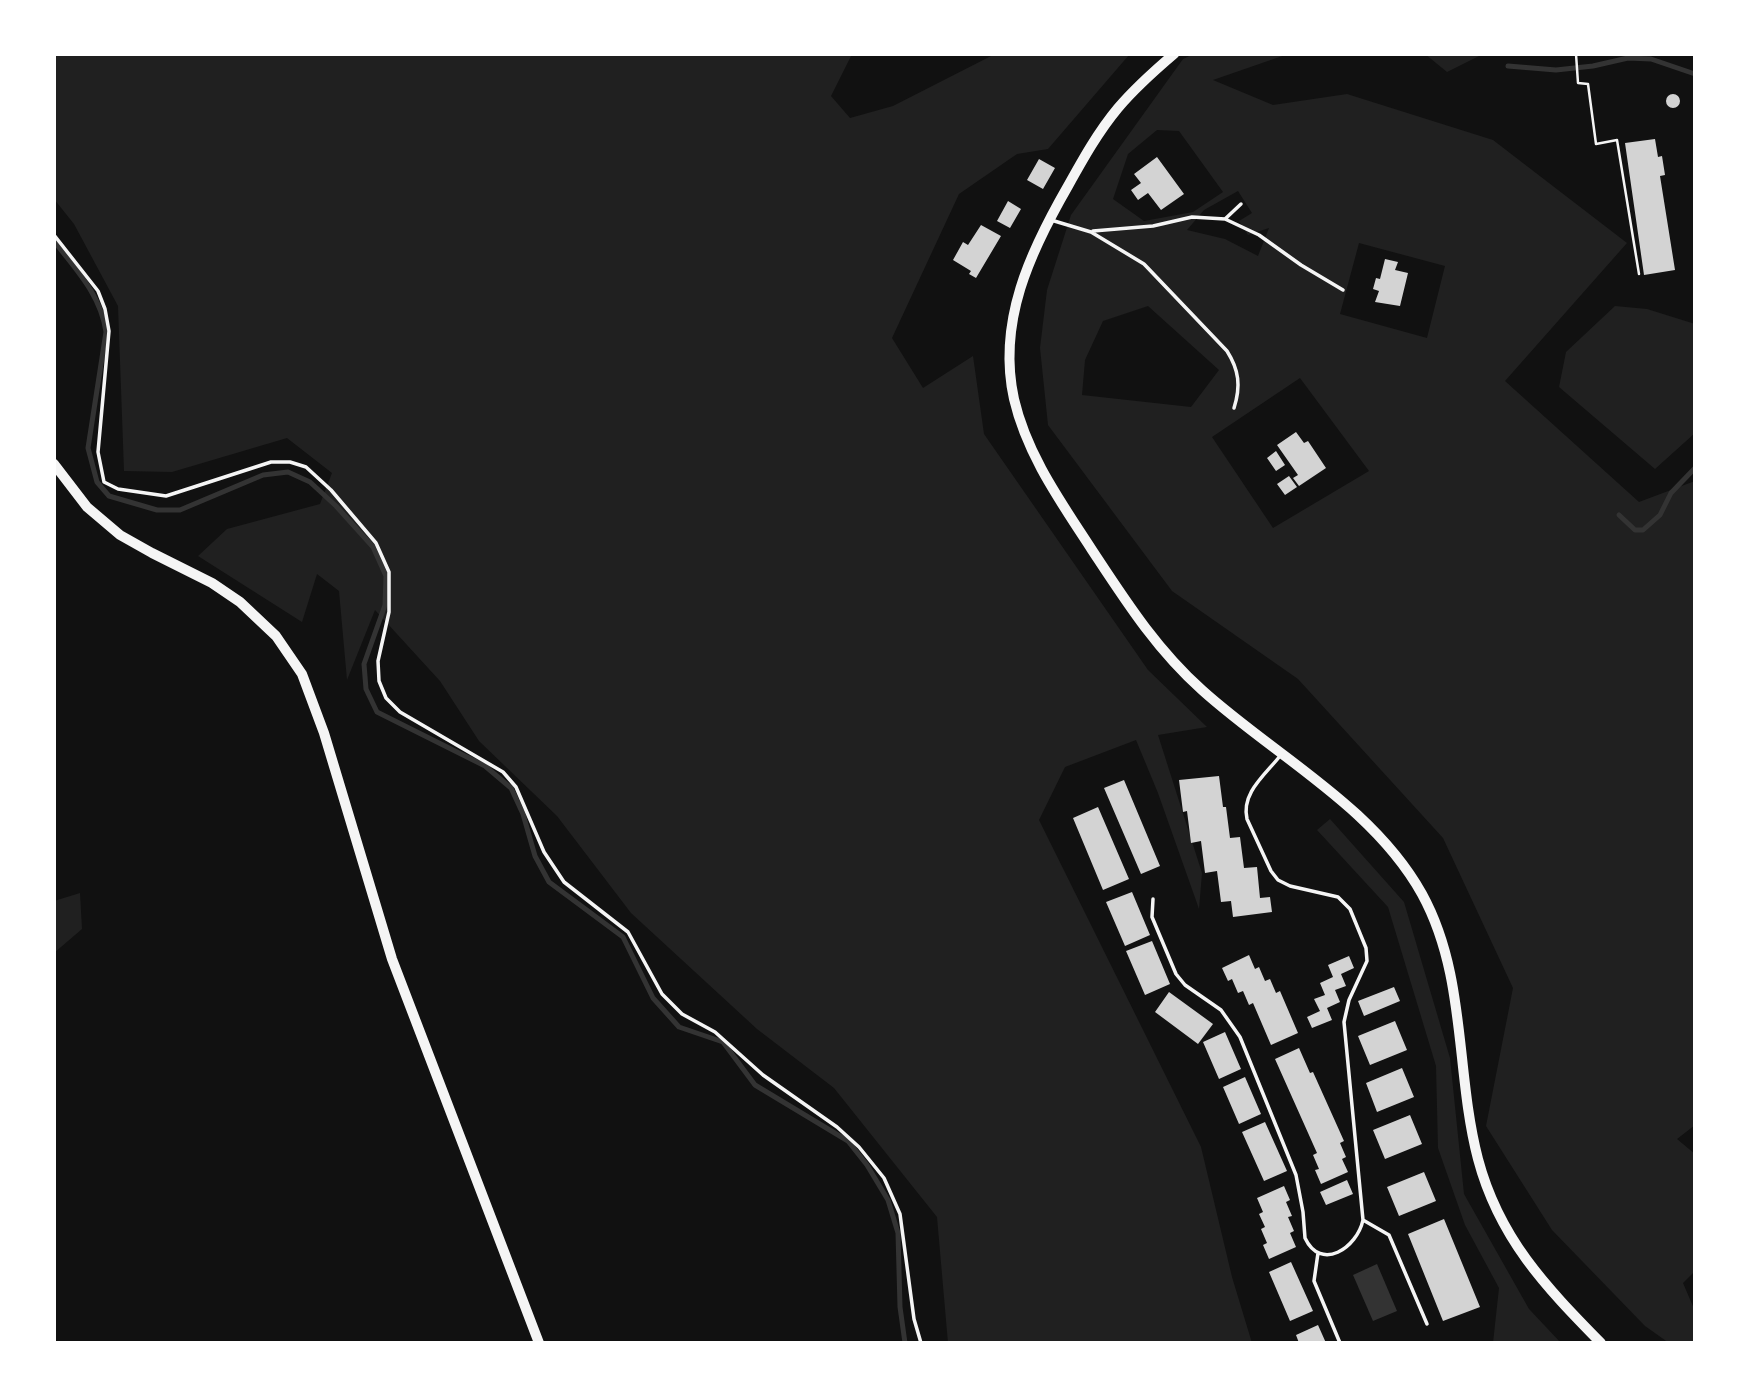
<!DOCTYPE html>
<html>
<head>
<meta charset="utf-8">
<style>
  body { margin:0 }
  #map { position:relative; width:1749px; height:1397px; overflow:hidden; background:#111; font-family:Raleway,sans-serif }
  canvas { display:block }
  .frame { position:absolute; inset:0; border:56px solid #fff; pointer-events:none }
</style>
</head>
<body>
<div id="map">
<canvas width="1749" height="1397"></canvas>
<div class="frame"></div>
</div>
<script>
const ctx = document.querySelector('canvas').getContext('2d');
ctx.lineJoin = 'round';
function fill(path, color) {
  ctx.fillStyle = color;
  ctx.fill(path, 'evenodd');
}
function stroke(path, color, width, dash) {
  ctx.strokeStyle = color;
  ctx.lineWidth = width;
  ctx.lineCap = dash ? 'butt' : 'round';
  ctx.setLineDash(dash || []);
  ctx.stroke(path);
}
fill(new Path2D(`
  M54,54H852L831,96L850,118L893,106L995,54L1129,55L1048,149L1017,154L959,194L892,338L923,388L973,356L984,434L1148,670L1207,727L1158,735L1202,873L1199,909L1158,793L1136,740L1065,767L1039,820L1201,1147L1232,1277L1252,1343H948L937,1217L834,1088L757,1029L631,913L557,816L479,741L440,681L375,610L347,680L339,591L317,574L302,622L198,556L227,529L320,504L332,473L287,438L172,472L124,471L118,306L74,224L54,199Z
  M1194,54H1288L1213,80L1273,105L1347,94L1493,140L1627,243L1505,381L1639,502L1695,481V1125L1677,1139L1695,1154V1271L1683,1283L1695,1311V1343H1669L1645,1326L1552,1230L1486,1126L1513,988L1443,838L1298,679L1172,591L1048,425L1040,348L1047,290L1071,215L1183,59ZM1157,130L1179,131L1223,192L1193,212L1144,221L1113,199L1128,154ZM1238,191L1252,213L1239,221L1248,235L1269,228L1258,256L1225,239L1187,230L1204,210ZM1359,243L1445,266L1427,338L1340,314ZM1148,306L1219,370L1191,407L1082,395L1085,360L1103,321ZM1300,378L1369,471L1273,528L1212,437Z
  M1425,54H1483L1447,72Z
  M1615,306L1647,309L1695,324V433L1655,469L1559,387L1566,352Z
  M1330,819L1404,902L1450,1058L1464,1194L1529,1309L1561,1343H1493L1499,1288L1465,1225L1438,1148L1436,1066L1388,907L1317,830Z
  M80,893L82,929L54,953V901Z`), '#202020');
fill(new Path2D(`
  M1377,1264L1397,1311L1373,1321L1353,1275Z`), '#333');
stroke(new Path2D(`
  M1508,66L1556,70L1593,66L1628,58L1651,59L1695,74
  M54,241C76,270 101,295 106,332L88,448L97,482L109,496L157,510H180L263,475L288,472L310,482L336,506L373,547L386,576L385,605L364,664L366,689L377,712L485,766L511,788L523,814L535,856L549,882L623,937L653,998L679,1027L723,1042L755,1085L848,1141L867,1165L888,1200L898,1233L900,1307L905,1343
  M1619,515L1635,530H1643L1660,515L1671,493L1695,468`), '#333', 5);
fill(new Path2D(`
  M1666 101a7 7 0 1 1 14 0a7 7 0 1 1-14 0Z
  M1655,139L1658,157L1662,156L1665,175L1660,176L1675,270L1644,275L1625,143Z
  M1157,157L1184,194L1161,210L1148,193L1138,200L1131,190L1141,183L1134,174Z
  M1039,159L1055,168L1043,189L1027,180Z
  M1008,201L1021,209L1010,228L997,221Z
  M981,225L1001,236L976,278L969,274L971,271L953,260L963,242L968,245Z
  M1385,259L1398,262L1395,270L1408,273L1400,306L1375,302L1379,291L1373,289L1376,278L1380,279Z
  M1296,432L1304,443L1308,441L1326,468L1299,486L1293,478L1298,475L1277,445Z
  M1276,451L1285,465L1276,471L1267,458Z
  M1289,476L1297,487L1285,495L1277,484Z
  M1219,776L1223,807H1226L1230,838L1240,837L1244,868L1257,867L1260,898L1270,897L1272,912L1233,917L1231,901L1221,902L1217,871L1205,873L1201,841L1191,843L1187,811L1183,812L1179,780Z
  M1124,780L1160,866L1141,874L1104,788Z
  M1098,807L1129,879L1103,890L1073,818Z
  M1132,892L1150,935L1125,946L1106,902Z
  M1152,941L1170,984L1145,995L1126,951Z
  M1249,955L1255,969L1259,967L1265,981L1270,979L1276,993L1280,991L1298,1033L1271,1045L1253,1003L1249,1005L1243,991L1238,993L1232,979L1228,981L1222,968Z
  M1349,956L1354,968L1341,974L1346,986L1335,990L1340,1002L1327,1008L1332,1020L1312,1028L1307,1017L1320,1011L1314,999L1325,995L1320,983L1333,977L1328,965Z
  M1394,987L1400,1001L1364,1016L1358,1001Z
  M1169,992L1213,1024L1198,1044L1155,1012Z
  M1395,1021L1407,1050L1370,1065L1358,1036Z
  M1225,1032L1241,1069L1219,1079L1203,1042Z
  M1299,1048L1310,1073L1313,1072L1344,1141L1340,1143L1346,1157L1342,1159L1348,1172L1321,1184L1315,1170L1319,1169L1313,1155L1317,1153L1275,1059Z
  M1402,1068L1414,1097L1377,1112L1366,1083Z
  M1245,1077L1261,1114L1239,1124L1223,1087Z
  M1410,1115L1422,1144L1385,1159L1373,1130Z
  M1265,1122L1287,1171L1264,1181L1242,1132Z
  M1424,1172L1436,1201L1399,1216L1387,1187Z
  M1347,1180L1353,1194L1326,1205L1320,1192Z
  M1284,1186L1290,1200L1286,1202L1292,1216L1288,1217L1294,1231L1290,1233L1296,1247L1269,1259L1263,1245L1267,1243L1261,1229L1265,1227L1259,1214L1263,1212L1257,1198Z
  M1444,1219L1480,1307L1443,1321L1408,1234Z
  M1291,1262L1313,1311L1290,1321L1269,1272Z
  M1318,1325L1326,1343H1299L1296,1335Z`), '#d3d3d3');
stroke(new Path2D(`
  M1576,54L1578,83L1588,84L1596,144L1617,140L1639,274`), '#f5f5f5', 2.5);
stroke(new Path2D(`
  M1225,219L1259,235L1301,265L1343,290
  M1051,220L1091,232L1144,264L1227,351C1239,370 1241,386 1234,408
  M1093,231L1153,226L1192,217L1225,219L1241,204
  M54,235L98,291L105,309L109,331L98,452L104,482L118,489L166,496L271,462H290L306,467L331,490L376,543L389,572V612L378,661L379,681L386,698L400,712L503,772L516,787L544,852L564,882L628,932L662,994L682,1014L715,1032L763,1075L837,1127L859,1147L884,1178L900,1214L914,1319L921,1343
  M1153,899L1152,917L1176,974L1185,985L1221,1010L1240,1037L1296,1175L1303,1212L1305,1238C1321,1272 1357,1248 1363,1220L1344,1022L1349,1000L1367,961L1366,948L1350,909L1338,897L1290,886L1278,880L1271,871L1247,819C1241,793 1265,775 1280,756
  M1363,1220L1389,1235L1427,1324
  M1318,1253L1314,1281L1340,1343`), '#f5f5f5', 3.5);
stroke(new Path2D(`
  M1174,54C1154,71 1135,88 1118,108C1098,132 1083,159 1068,186C1030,252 997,322 1014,399C1027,455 1061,502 1092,550C1125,600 1156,649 1202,690C1275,756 1373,806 1422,894C1467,976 1455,1071 1478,1159C1499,1238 1545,1286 1601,1343
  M54,464L87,507L120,535L152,553L212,583L240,602L276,636L302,674L324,733L392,959L539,1343`), '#f5f5f5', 10);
</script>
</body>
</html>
